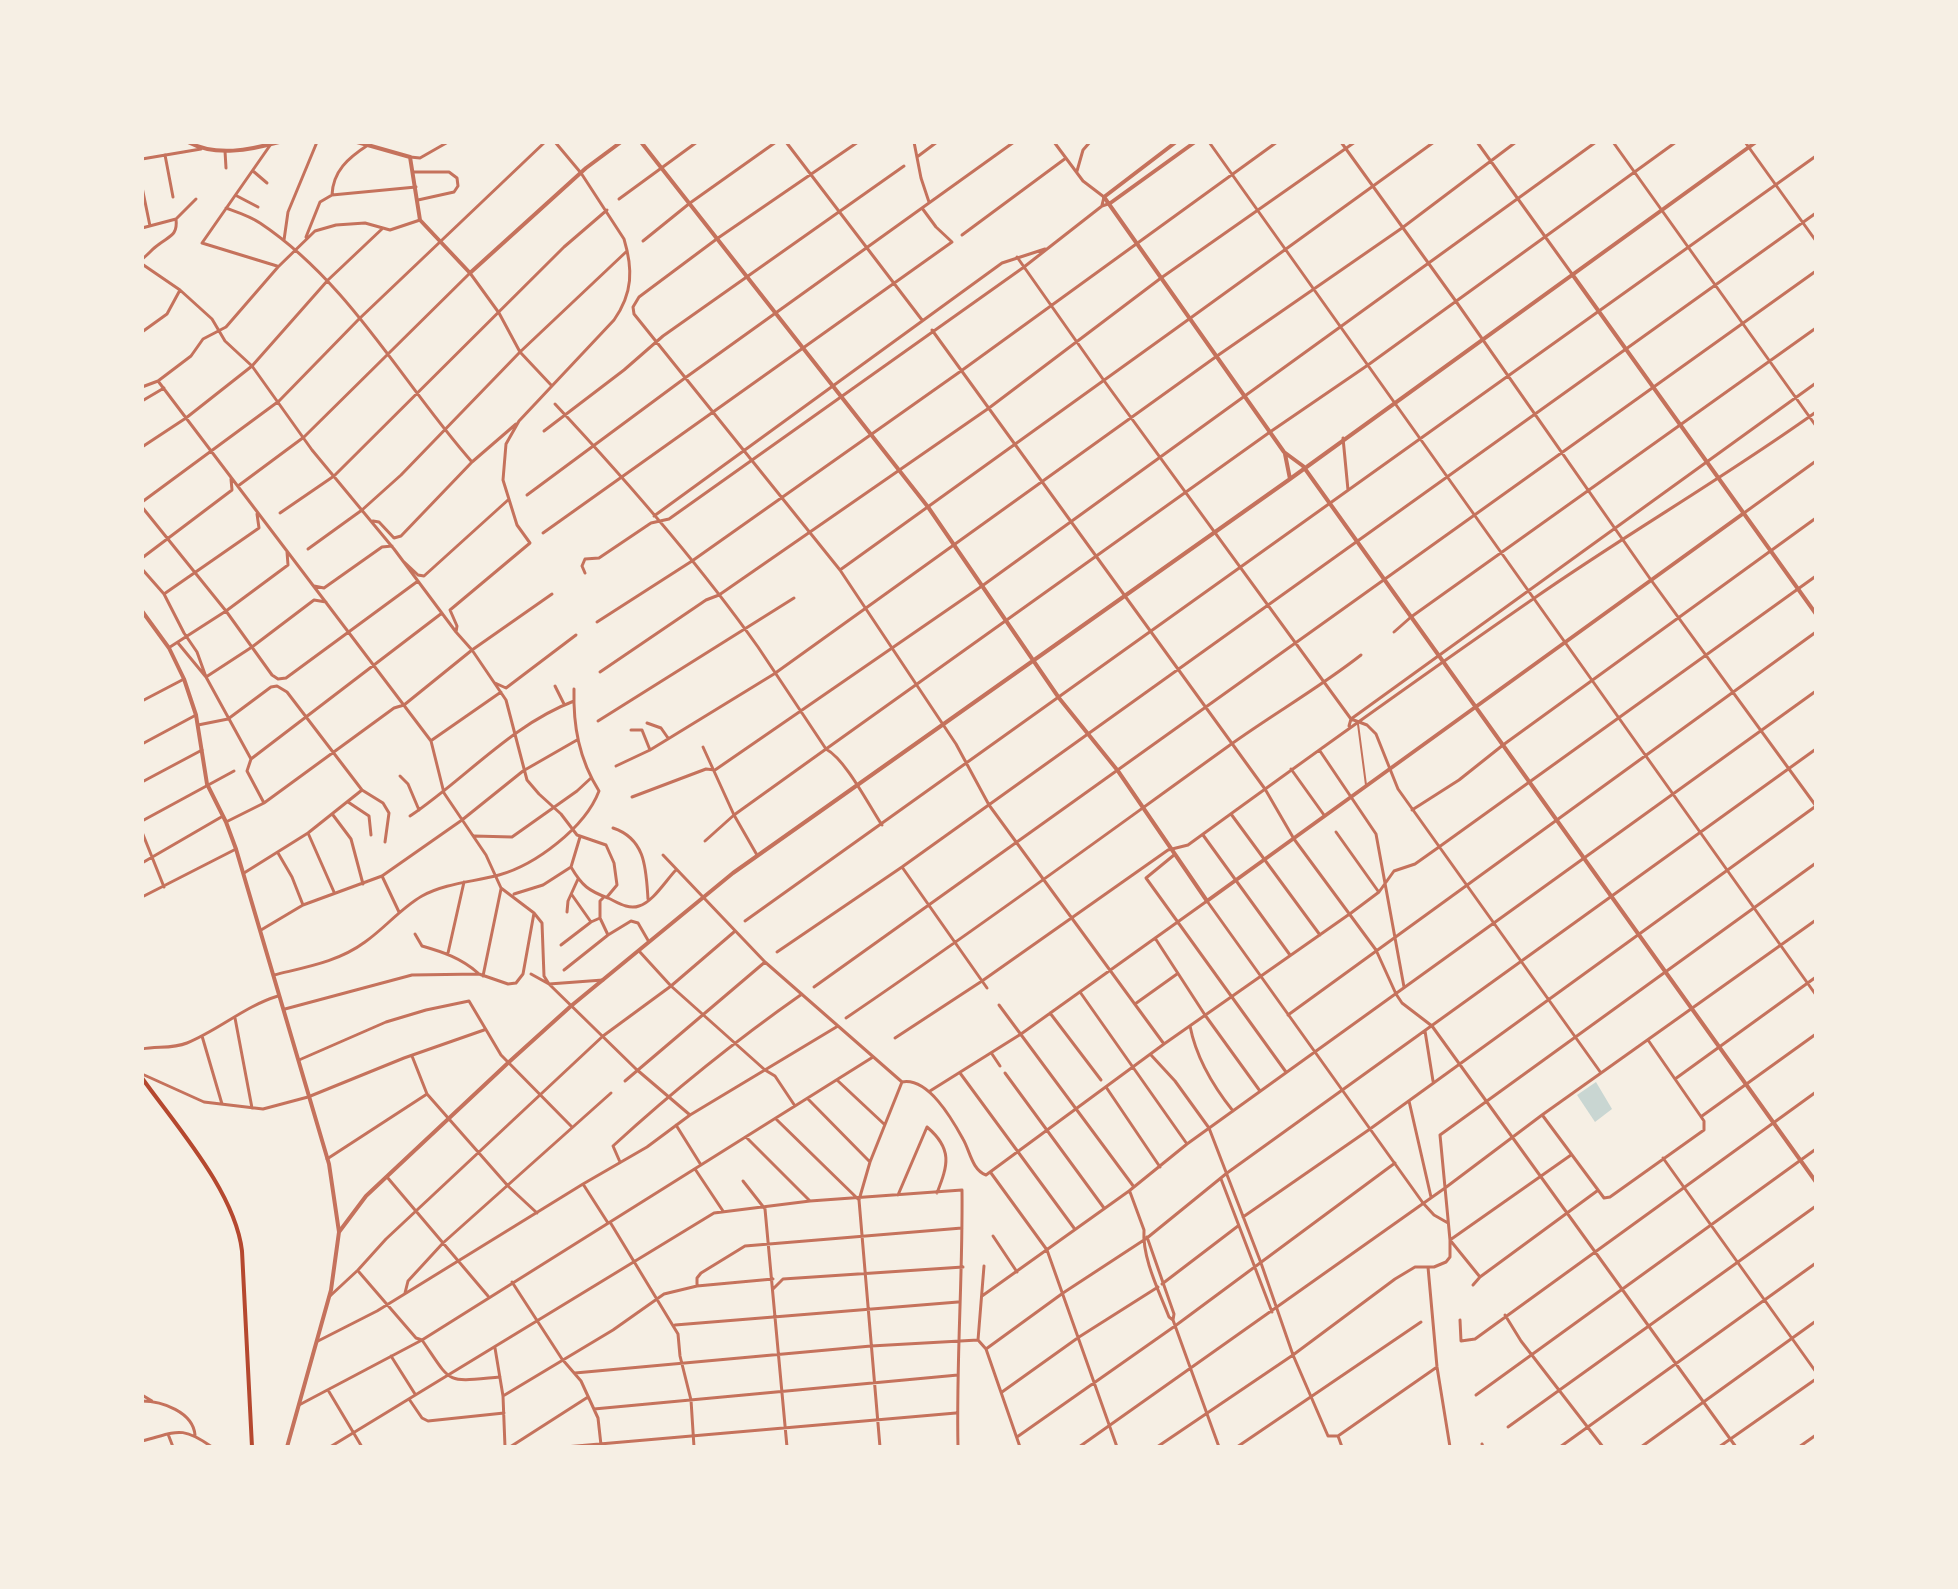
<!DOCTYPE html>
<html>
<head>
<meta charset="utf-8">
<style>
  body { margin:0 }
  #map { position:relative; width:1958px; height:1589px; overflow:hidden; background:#f6efe4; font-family:Mulish,sans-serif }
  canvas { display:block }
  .frame { position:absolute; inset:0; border:144px solid #f6efe4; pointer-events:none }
</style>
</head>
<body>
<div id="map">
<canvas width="1958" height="1589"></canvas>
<div class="frame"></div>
</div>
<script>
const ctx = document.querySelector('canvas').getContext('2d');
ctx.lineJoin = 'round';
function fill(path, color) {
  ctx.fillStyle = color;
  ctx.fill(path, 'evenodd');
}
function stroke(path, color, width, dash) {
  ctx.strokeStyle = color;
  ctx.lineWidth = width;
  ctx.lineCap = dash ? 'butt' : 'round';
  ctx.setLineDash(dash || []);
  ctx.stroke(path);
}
fill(new Path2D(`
  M1596,1082L1612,1109L1595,1122L1577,1095Z`), '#c9d6d2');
stroke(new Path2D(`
  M246,142L247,143`), '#c9d6d2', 2);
stroke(new Path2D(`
  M1358,724L1366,785`), '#c5725c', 2);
stroke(new Path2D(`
  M786,142L922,320
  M914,142L921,178L929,202
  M1054,142L1083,181L1104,197L1102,205
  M1209,142L1816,995
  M1341,142L1455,300L1651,580L1816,806
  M1477,142L1572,274
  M1613,142L1816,426
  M1745,142L1816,241
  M271,144L202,243L277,266
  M225,151L226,168
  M165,155L173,197
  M410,157L420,158L448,142
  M917,157L937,142
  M142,159L201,149
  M253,171L267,183
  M1077,171L1083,150L1090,142
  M413,172H449L457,178L458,186L454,192L418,200
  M142,187L150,226
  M332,195C333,171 348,158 368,145V142
  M237,196L258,207
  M619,199L697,142
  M226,208C237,212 250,216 260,223C350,283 402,383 472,462
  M142,228L176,219
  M962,235L1066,158
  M306,237L320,202L332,195L416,187
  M284,240L288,212L317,142
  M643,241L690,203L776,142
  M1017,257L1105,382L1351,719L1367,725L1376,734L1398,789L1601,1073
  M142,259C148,255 152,249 158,245C169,236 178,236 176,219L196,199
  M142,264L180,290L212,319L225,341L252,366L312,450L394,549L456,632L472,650L506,700L527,780L539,794L561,814L577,835L606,845L614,863L617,885L607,897
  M633,307L634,314L840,570L956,744L989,805L1164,1044
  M633,307L639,297L718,238L858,142
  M932,330L1265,789L1294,839L1376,950L1396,994L1402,1003L1432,1026L1736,1447
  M142,332L167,314L180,290
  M158,381L431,741L444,793L486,855L501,888L534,913L542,923L544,976L549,984L636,1069L690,1115
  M142,387L158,381L191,356L203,339L226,327L278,267L315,231L336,225L365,223L390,230L420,220
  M142,401L164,388
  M555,404C627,481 697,561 758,647C781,681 803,715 826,749C846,760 868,804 882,825
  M544,431L624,370L663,336L904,166
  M1343,438L1348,490
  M142,447L186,418L252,366L328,280L383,228
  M238,486L304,437L470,273L499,313L520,352L552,386
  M527,495L685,378L1014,142
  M142,502L279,401L359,319L545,142
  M142,507L226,611L272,675L278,679L286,678L418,581
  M280,513L334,476L564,247L607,210
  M1744,513L1816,461
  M654,516L1002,263L1045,249
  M373,521L379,522L394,538L401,536L472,462L516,424
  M543,533L952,242L936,227L922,208
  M308,549L362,510L401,475L520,352L627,251
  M142,558L232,490L231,479
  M402,560L418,575L424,576L508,500
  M142,569L164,594L184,633L197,652L206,677
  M840,570C1039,428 1236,285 1434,142
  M585,573L582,566L585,559L599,558L651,523L669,519L1024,267L1102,206L1108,204
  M314,586L324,588L382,547L392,546
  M164,594L259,528L257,514
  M597,622L692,561L961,371L1277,142
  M456,632L457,626L450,610L530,543L517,525L503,480L506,444L519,421L614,320C633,293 633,269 624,239L581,173L555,142
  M1394,632L1411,617L1816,328
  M178,643L206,677L251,759L247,771L264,803
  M170,647L226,611L288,565L287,552
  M600,672L706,600L719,595L989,408L1161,278L1355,142
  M206,677L252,647L314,600L326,602
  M495,683L506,688L576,635
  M555,686L564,704
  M142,701L184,679
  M598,721L794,598
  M647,723L661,728L668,738
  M198,725L228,719L271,687L277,686L287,692L362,790L383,803L389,813L385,842
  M1349,726L1351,719L1816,383
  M631,730H642L650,750
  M432,740L501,692
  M142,744L196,715
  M703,747L734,815L757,855
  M1320,751L1376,834L1404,987
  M251,759L442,613
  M616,766L650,750L774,674L1217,356L1402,228L1516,142
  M1291,769L1324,815
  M400,776L408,784L419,810
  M142,782L202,750
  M632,797L706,769L715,770L982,586L1596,142
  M348,802L369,816L371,835
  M1412,810L1459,780L1503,745L1816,518
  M1231,814L1320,935
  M333,815L351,839L363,884
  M410,816C465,779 511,725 574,701
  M142,821L234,771
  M226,822L264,803L394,708L404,705L472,650L552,594
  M613,828C646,839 646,869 648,899
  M142,832L164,887
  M1336,832L1378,891
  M308,833L334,892
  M1203,835L1290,955
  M474,836L512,837L577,791L591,778
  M705,841L734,815L826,749L1270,432L1368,365L1676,142
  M278,853L292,877L303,905
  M663,855L765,962L902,1082
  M1174,855L1146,878L1286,1072
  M142,863L223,816
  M571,867C582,886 589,891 608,898C617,902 628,910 639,906C653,902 666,880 676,870
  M571,867L580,837
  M902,867L987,988
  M244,873L308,833L362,790
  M382,876L399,912
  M514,894L543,885L571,867
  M572,895L591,922
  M142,897L236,849
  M603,898L600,901V918L608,935
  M567,912L568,901L578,879
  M745,921L1816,156
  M261,930L303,905L382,876L462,820L523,771L577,740
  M415,934L422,946C443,952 461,958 478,973
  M1155,938L1205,1015L1260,1091
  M561,945L591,922L600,918
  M639,951L671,986L765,1070L775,1076L795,1106
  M777,952L902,867L1816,213
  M448,953L464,882
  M564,970L608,935L631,921L638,923L649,942
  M531,974L549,984L603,980
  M274,975C306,967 338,962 365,942C385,928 401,908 422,896C446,883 473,882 499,875C535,865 585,828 599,791C579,759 573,726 574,689
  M483,976L501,889
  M814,987L1816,271
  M1080,992L1187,1144
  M1135,1004L1177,974
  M999,1005L1134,1187
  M285,1009L412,975L479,974L508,984L516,983L523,974L534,913
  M1050,1013L1101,1080
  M1288,1015L1816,632
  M235,1018L252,1108
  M846,1018C976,930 1102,837 1230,745C1273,714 1319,688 1361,655
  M1190,1026C1196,1057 1213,1086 1233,1111
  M1425,1031L1433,1081
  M202,1036L222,1104
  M895,1038L982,981L1168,850L1188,845C1302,762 1416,680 1533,599C1626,534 1724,478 1816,412
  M142,1049C157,1046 172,1049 187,1043C219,1030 245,1006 278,996
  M992,1054L1000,1066
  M1151,1055L1175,1081L1209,1128L1261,1263L1293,1355L1328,1436H1338L1437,1367
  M412,1056L427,1094L508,1186L537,1213
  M299,1060L386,1022L426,1010L469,1001L501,1055L572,1127
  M960,1073L1074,1228
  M1005,1073L1104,1208
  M142,1074L204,1102L263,1109L308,1097L404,1058L484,1030
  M1675,1079L1816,977
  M837,1080L884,1124
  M625,1081L765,962
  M902,1082C928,1077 952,1119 963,1139C970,1151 972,1170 986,1175L1164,1044L1351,913L1379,892L1394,871L1415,864L1439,847L1816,576
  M1106,1087L1160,1167
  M930,1091L1021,1034L1207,901L1423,1203L1434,1215L1448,1223
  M808,1099L870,1162
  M1409,1101L1431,1197
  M1543,1116L1604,1198L1610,1197L1704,1130V1121L1648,1040
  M1702,1116L1816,1034
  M776,1119L859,1200
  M676,1125L701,1165
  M746,1137L810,1201
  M1663,1158L1816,1372
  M327,1159L427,1094
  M620,1162L613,1146C673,1091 735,1041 802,994
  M695,1169L723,1211
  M991,1173L1047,1250L1117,1447
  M387,1177L488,1296
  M1221,1179L1272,1312
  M743,1181L765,1209L787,1447
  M583,1184L608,1223
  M1130,1192L1144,1230
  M898,1195L927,1127C953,1149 948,1165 937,1193
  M1243,1217L1370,1129L1816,806
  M610,1222L678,1334L680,1356L691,1400L694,1447
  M1144,1230C1142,1258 1159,1291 1169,1317L1173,1320L1219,1447
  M993,1236L1017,1272
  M1147,1237L1174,1314L1173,1320
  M984,1266L978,1340L986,1349L1020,1447
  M1428,1267L1437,1367L1450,1447
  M359,1272L416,1338L422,1340C453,1385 444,1382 500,1377
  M1480,1277L1450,1240L1440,1135L1816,863
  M512,1282L562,1359L581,1381L598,1418L601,1445
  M1162,1284L1238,1226
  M1473,1285L1480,1277L1597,1191
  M697,1286V1278L701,1273L745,1246L962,1228
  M773,1289L783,1279L963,1267
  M405,1293L408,1281L443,1243L611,1093
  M330,1296L358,1270L386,1239L603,1036L671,986L734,932
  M982,1296L1129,1191L1187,1144L1816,691
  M1505,1315L1521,1341L1603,1447
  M1460,1320L1461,1341L1475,1339L1816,1092
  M675,1325L958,1302
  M318,1341L377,1311L583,1184L647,1147L690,1115L838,1026
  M495,1348L503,1396L505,1447
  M986,1349L1063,1293L1147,1238L1227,1173L1816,749
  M391,1356L415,1394
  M575,1373L871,1346L978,1340
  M328,1390L362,1447
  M1002,1392L1079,1337L1158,1287
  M142,1395L152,1401
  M1476,1395L1816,1149
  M503,1396L613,1330L664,1294L697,1286L773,1279
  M409,1399L422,1418L428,1421L504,1413
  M142,1401C162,1401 193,1412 195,1435
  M299,1405L422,1340L873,1057
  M594,1409L958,1375
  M1508,1427L1816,1206
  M168,1434L173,1447
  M1338,1436L1342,1447
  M1017,1437L1175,1326L1395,1163
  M142,1441C177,1432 181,1425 212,1447
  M1482,1444L1483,1447
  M330,1447L714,1213L810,1201L962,1190C963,1276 956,1361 958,1447
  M510,1447L588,1397
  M565,1447L956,1413
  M880,1447L859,1200L870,1162L902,1082
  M1079,1447L1445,1188L1542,1115L1816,920
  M1157,1447L1293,1355L1395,1279L1415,1267H1434L1446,1262L1450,1257V1240L1571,1155
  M1237,1447L1421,1322
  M1560,1447L1816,1263
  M1641,1447L1816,1321
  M1719,1447L1816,1379
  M1799,1447L1816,1435`), '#c5725c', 3);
stroke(new Path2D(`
  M188,142C216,157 250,150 279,142
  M357,142L410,157L420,220L470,273L586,168L621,142
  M641,142L928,507L1059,698L1118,771L1207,901L1744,513
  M1176,142L1104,197L1284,452L1303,466L1816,1182
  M1109,204L1195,142
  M1572,274L1816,614
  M1285,454L1290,479
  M142,611L169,648L184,679L196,715L207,784L226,822L236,849L329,1164L339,1232L331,1290L287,1447
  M339,1232L366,1196L509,1062L571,1006L733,873L1290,479L1756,142`), '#c5725c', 4);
stroke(new Path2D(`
  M142,1078C177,1127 235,1192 242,1251L252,1447`), '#b5482f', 4);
</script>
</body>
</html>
